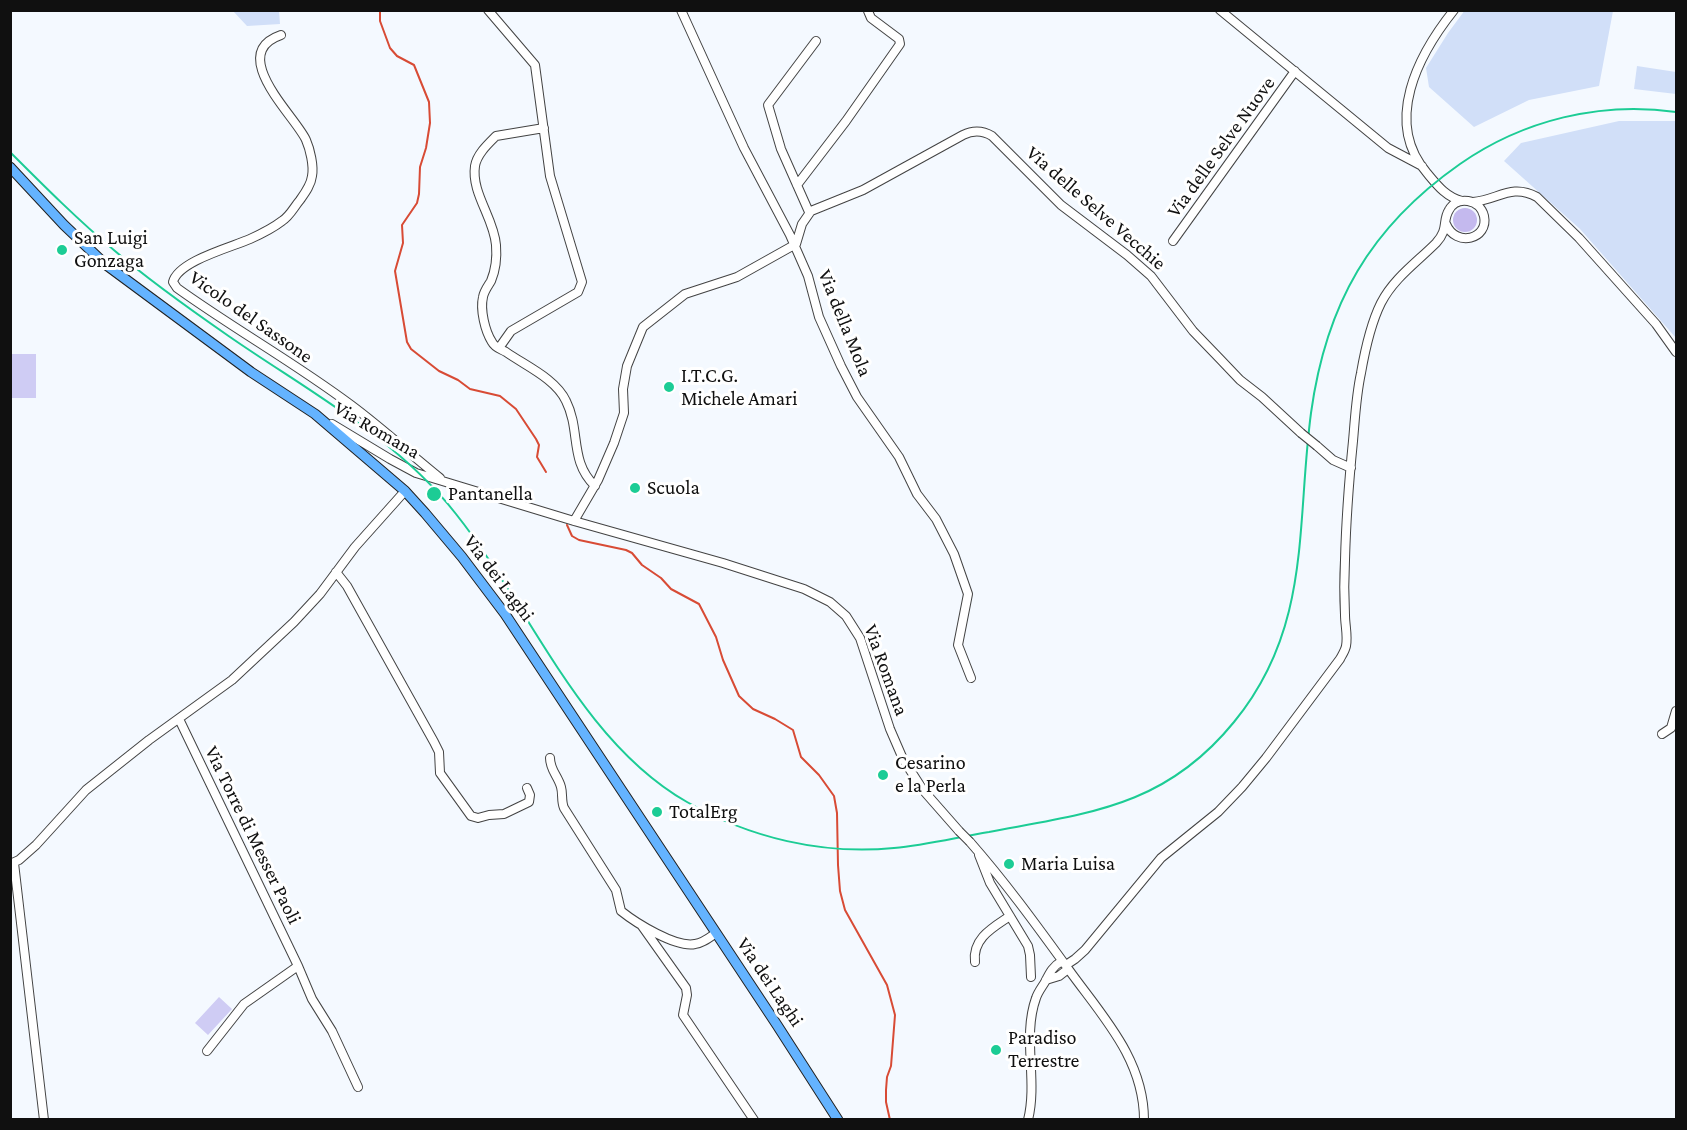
<!DOCTYPE html>
<html>
<head>
<meta charset="utf-8">
<style>
  body { margin:0 }
  #map { position:relative; width:1687px; height:1130px; overflow:hidden; background:#f4f9ff; font-family:"Crimson Pro",serif }
  canvas { display:block }
  .frame { position:absolute; inset:0; border:12px solid #101010; pointer-events:none }
</style>
</head>
<body>
<div id="map">
<canvas width="1687" height="1130"></canvas>
<div class="frame"></div>
</div>
<script>
const ctx = document.querySelector('canvas').getContext('2d');
ctx.lineJoin = 'round';
function fill(path, color) {
  ctx.fillStyle = color;
  ctx.fill(path, 'evenodd');
}
function stroke(path, color, width, dash) {
  ctx.strokeStyle = color;
  ctx.lineWidth = width;
  ctx.lineCap = dash ? 'butt' : 'round';
  ctx.setLineDash(dash || []);
  ctx.stroke(path);
}
function write(font, color, halo, rows, align = 'center') {
  ctx.font = font + ' "Crimson Pro",serif';
  ctx.lineWidth = 6;
  ctx.setLineDash([]);
  ctx.textBaseline = 'middle';
  ctx.strokeStyle = halo;
  ctx.fillStyle = color;
  for (const [text, x, y, turn = 0] of rows) {
    ctx.save();
    ctx.translate(x, y);
    ctx.rotate((+turn || 0) * Math.PI / 180);
    ctx.textAlign = isNaN(turn) ? turn : align;
    if (halo) ctx.strokeText(text, 0, 0);
    ctx.fillText(text, 0, 0);
    ctx.restore();
  }
}
fill(new Path2D(`
  M1465,10L1613,11L1599,86L1529,100L1474,127L1429,87L1426,68L1448,33Z
  M233,11H279L280,24L247,26Z
  M1637,66L1676,72V94L1634,89Z
  M1619,121H1676V338L1580,229L1504,161L1521,143Z`), '#d1dff8');
fill(new Path2D(`
  M1453 220a12 12 0 1 1 24 0a12 12 0 1 1-24 0Z`), '#c4b9ee');
fill(new Path2D(`
  M12,354H36V398H12Z
  M219,997L232,1009L208,1035L195,1023Z`), '#cfccf4');
stroke(new Path2D(`
  M380,10V21L390,48L397,56L414,65L429,102L430,123L426,148L420,167L419,194L417,203L402,225L403,243L395,271L407,342L411,349L439,371L458,380L470,389L500,396L516,409L536,439L539,445L537,457L546,472
  M567,525L572,536L579,540L626,550L632,553L642,565L661,578L671,589L699,604L716,637L723,660L739,696L753,709L775,719L793,730L801,757L819,775L834,796L837,813L838,865L840,891L845,910L887,985L895,1015L891,1066L887,1077L886,1090V1102L890,1120`), '#d84b35', 2);
const minor = new Path2D(`
  M488,10L535,65L550,176L582,282L578,292L511,331L499,348
  M681,10L744,148L790,235L808,276L819,317L841,366L857,397L899,457L917,494L936,519L954,554L968,594L958,645L971,678
  M1220,10L1388,148L1422,166
  M1454,10C1418,55 1383,122 1427,173C1437,185 1446,197 1462,201
  M281,35C226,54 296,117 306,140C310,149 314,166 312,176C311,185 305,193 300,200C294,207 290,216 282,221C273,228 261,234 250,239C232,247 178,261 173,282L177,288C234,329 295,363 351,405C382,428 410,454 440,478
  M544,128L496,136C488,144 477,154 475,166C471,193 494,218 496,245C497,257 496,269 491,281C488,286 484,291 483,297C480,310 485,331 492,342C495,348 501,349 506,352C526,366 556,379 566,401C581,431 569,461 595,486
  M797,185L846,121L900,44L899,39L871,18L868,11
  M1473,202C1498,200 1511,183 1537,197L1579,238L1656,324L1676,352
  M809,212L781,149L768,105L816,41
  M1173,241L1295,71
  M332,424L390,459L416,473L574,521L723,563L804,589L830,602L846,616L860,638L890,729L903,759L923,790L959,831
  M1317,446L1333,460L1351,468
  M574,521L598,480L614,443L624,413L623,389L627,366L643,327L685,294L737,277L796,244L802,224L811,211L863,190L963,135C973,130 982,130 992,136L1061,205L1127,255L1151,276L1193,331L1220,359L1240,380L1262,397L1301,433
  M336,572L347,586L434,742L439,752L440,773L471,816L478,818L489,815L504,814L529,802L530,795L527,788
  M179,719L298,966L244,1004L207,1051
  M1662,734L1671,728L1676,711
  M550,758C550,770 558,776 561,787C563,794 561,801 564,808L616,890L621,911C636,923 676,948 695,944C703,943 709,938 716,933
  M970,842C1006,883 1037,926 1069,970C1102,1016 1144,1059 1144,1120
  M979,855L990,883L1028,946L1030,955L1031,977
  M14,863L44,1120
  M10,864L19,860L36,845L86,790L149,740L232,680L294,622L320,594L355,547L405,491
  M642,926L686,988L687,995L683,1015L754,1120
  M975,962C972,938 994,927 1010,916
  M1066,965L1075,959L1085,950L1161,858L1218,812L1242,787L1266,758L1340,659C1342,655 1345,651 1346,646C1348,636 1345,625 1345,615C1344,596 1344,578 1345,560C1346,520 1349,481 1353,441C1355,419 1356,396 1361,373C1365,350 1370,325 1381,303C1394,278 1416,263 1436,243C1449,229 1442,221 1449,210C1457,195 1480,199 1484,216C1489,239 1456,248 1446,224
  M298,966L312,999L332,1031L358,1087
  M1046,980L1059,976L1068,969
  M1028,1120C1038,1080 1022,1037 1036,998C1038,992 1042,987 1045,982C1050,972 1053,966 1062,961`);
const major = new Path2D(`
  M10,167L64,225L105,264L251,372L315,414L405,491L425,513L462,557L505,614L777,1025L838,1120`);
stroke(minor, '#434343', 10);
stroke(major, '#212121', 11);
stroke(minor, '#fff', 8);
stroke(major, '#64b3ff', 9);
stroke(new Path2D(`
  M10,152C44,186 78,220 115,251C151,282 191,310 230,337C308,391 397,438 456,514C530,607 580,741 687,802C750,838 822,855 894,848C926,845 958,837 989,832C1089,813 1165,807 1234,722C1312,627 1296,525 1311,413C1326,304 1370,227 1460,164C1523,120 1601,101 1676,112`), '#1ccc95', 2);
const minorBridge = new Path2D(`
  M1301,433L1317,446
  M959,831L970,842`);
stroke(minorBridge, '#434343', 10, []);
stroke(minorBridge, '#fff', 8);
for (const [x, y, r, color] of [
  [62,250,6,"#1ccc95"],
  [669,387,6,"#1ccc95"],
  [635,488,6,"#1ccc95"],
  [434,494,8,"#1ccc95"],
  [883,775,6,"#1ccc95"],
  [657,812,6,"#1ccc95"],
  [1009,864,6,"#1ccc95"],
  [996,1050,6,"#1ccc95"]
]) {
  const dot = new Path2D();
  dot.arc(x, y, r, 0, 2 * Math.PI);
  ctx.fillStyle = color;
  ctx.fill(dot);
  stroke(dot, '#fff', 2);
}
write('20px', '#101010', '#fff', [
  ["Via delle Selve Nuove",1221,147,-54],
  ["Via delle Selve Vecchie",1096,208,41],
  ["Vicolo del Sassone",251,317,35],
  ["Via della Mola",845,323,68],
  ["Via Romana",377,430,30],
  ["Via dei Laghi",499,578,53],
  ["Via Romana",886,670,70],
  ["Via Torre di Messer Paoli",253,835,64],
  ["Via dei Laghi",770,982,56]
]);
write('20px', '#101010', '#fff', [
  ["San Luigi",74,238],
  ["Gonzaga",74,261],
  ["I.T.C.G.",681,376],
  ["Michele Amari",681,399],
  ["Scuola",647,488],
  ["Pantanella",448,494],
  ["Cesarino",895,763],
  ["e la Perla",895,786],
  ["TotalErg",669,812],
  ["Maria Luisa",1021,864],
  ["Paradiso",1008,1038],
  ["Terrestre",1008,1061]
], 'left');
</script>
</body>
</html>
